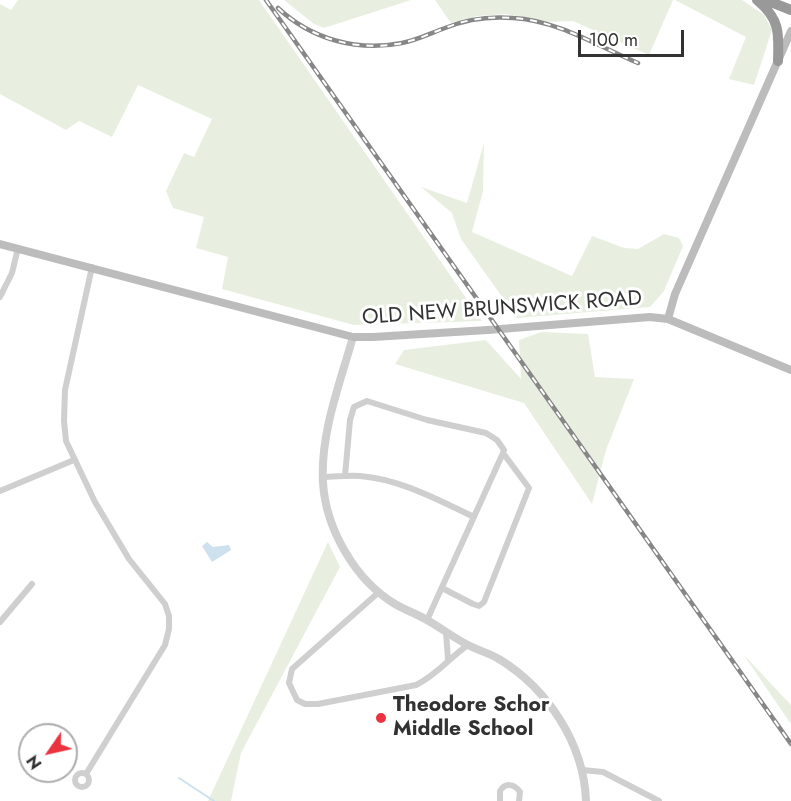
<!DOCTYPE html>
<html>
<head>
<meta charset="utf-8">
<style>
  body { margin:0 }
  #map { position:relative; width:791px; height:801px; overflow:hidden; background:#fff; font-family:Jost,sans-serif }
  canvas { display:block }
  .north { position:absolute; left:18px; top:723px; width:60px; height:60px; box-sizing:border-box; background:#fff; border:2px solid #adadad; border-radius:50%; rotate:236deg; font-size:16px; font-weight:700; line-height:24px; text-align:center; color:#323232 }
  .north::after { content:''; display:block; margin:auto; width:21px; height:27px; background:#ea333f; clip-path:polygon(50% 0,100% 100%,50% 72%,0 100%) }
  .scale { position:absolute; left:578px; top:30px; width:106px; height:27px; box-sizing:border-box; border:3px solid #323232; border-top:0; padding-left:8px; font-size:18px; line-height:21px; white-space:nowrap; color:#323232; -webkit-text-stroke:4px #fff; paint-order:stroke }
</style>
</head>
<body>
<div id="map">
<canvas width="791" height="801"></canvas>
<div class="north">N</div>
<div class="scale">100 m</div>
</div>
<script>
const ctx = document.querySelector('canvas').getContext('2d');
ctx.lineJoin = 'round';
function fill(path, color) {
  ctx.fillStyle = color;
  ctx.fill(path, 'evenodd');
}
function stroke(path, color, width, dash) {
  ctx.strokeStyle = color;
  ctx.lineWidth = width;
  ctx.lineCap = dash ? 'butt' : 'round';
  ctx.setLineDash(dash || []);
  ctx.stroke(path);
}
function write(font, color, halo, rows, align = 'center') {
  ctx.font = font + ' Jost,sans-serif';
  ctx.lineWidth = 6;
  ctx.setLineDash([]);
  ctx.textBaseline = 'middle';
  ctx.strokeStyle = halo;
  ctx.fillStyle = color;
  for (const [text, x, y, turn = 0] of rows) {
    ctx.save();
    ctx.translate(x, y);
    ctx.rotate((+turn || 0) * Math.PI / 180);
    ctx.textAlign = isNaN(turn) ? turn : align;
    if (halo) ctx.strokeText(text, 0, 0);
    ctx.fillText(text, 0, 0);
    ctx.restore();
  }
}
fill(new Path2D(`
  M18,0H259L482,321L354,325L222,289L228,257L196,248L204,217L173,208L166,191L184,153L194,157L212,119L138,85L112,137L79,121L66,130L0,94V4L11,10Z
  M284,0H411L324,28L314,24Z
  M435,0H673L649,55L573,21L545,22L506,14L477,16L451,23Z
  M675,0H742L764,15L772,30L754,85L729,79L746,37Z
  M484,143L483,191L472,232L572,276L592,236L624,248L638,249L664,234L679,238L683,246L664,291L650,307L517,318L461,239L452,213L421,187L467,203Z
  M541,332L588,334L595,377L634,379L606,450L592,504L524,403L395,364L404,350L486,340L521,379L519,340Z
  M328,542L340,567L241,753L231,801H208Z
  M743,654L791,705V724Z`), '#e8efe0');
fill(new Path2D(`
  M207,542L213,547L229,545L231,550L212,562L202,546Z`), '#cde1ee');
stroke(new Path2D(`
  M179,778L214,801`), '#cde1ee', 2);
stroke(new Path2D(`
  M0,297L12,273L18,248
  M345,476L350,420L354,407L367,401L427,420L486,433L497,440L504,450L503,453L529,488L484,602L479,606L473,604L442,588
  M323,477C335,477 348,475 360,476C400,479 438,500 474,517
  M0,491L74,460
  M379,592L292,669L289,683L297,700L305,704H318L416,685C437,675 449,658 468,645
  M427,620L503,453
  M0,622L32,584
  M446,632L448,660
  M582,770L603,772L659,801
  M75 780a7 7 0 1 1 14 0a7 7 0 1 1-14 0Z
  M86,774L165,645L169,629V616L165,604L129,559L95,502L66,441L64,421L65,390L92,267
  M500,801V791C505,783 514,783 520,792L519,801`), '#cfcfcf', 6);
stroke(new Path2D(`
  M353,337C340,383 320,434 323,483C326,529 355,580 395,604C405,610 417,614 427,620C441,628 453,637 466,644C477,650 489,653 499,659C548,689 584,744 586,801`), '#cfcfcf', 8);
stroke(new Path2D(`
  M0,244L353,337H373L488,330L650,317L668,319L791,370
  M668,319L675,294L791,31`), '#bcbcbc', 8);
stroke(new Path2D(`
  M757,0C780,19 779,33 778,61
  M766,0L791,10`), '#999', 10);
const rail = new Path2D(`
  M266,0L791,744
  M278,8C311,39 357,52 402,43C417,40 431,33 445,28C467,19 489,16 513,18C556,20 598,46 638,63`);
stroke(rail, '#878787', 4.5);
stroke(rail, '#fff', 2, [7]);
for (const [x, y, r, color] of [
  [381,718,6,"#ea333f"]
]) {
  const dot = new Path2D();
  dot.arc(x, y, r, 0, 2 * Math.PI);
  ctx.fillStyle = color;
  ctx.fill(dot);
  stroke(dot, '#fff', 2);
}
write('21px', '#323232', '#fff', [
  ["OLD NEW BRUNSWICK ROAD",502,309,-4]
]);
write('bold 21px', '#323232', '#fff', [
  ["Theodore Schor",393,706],
  ["Middle School",393,730]
], 'left');
</script>
</body>
</html>
